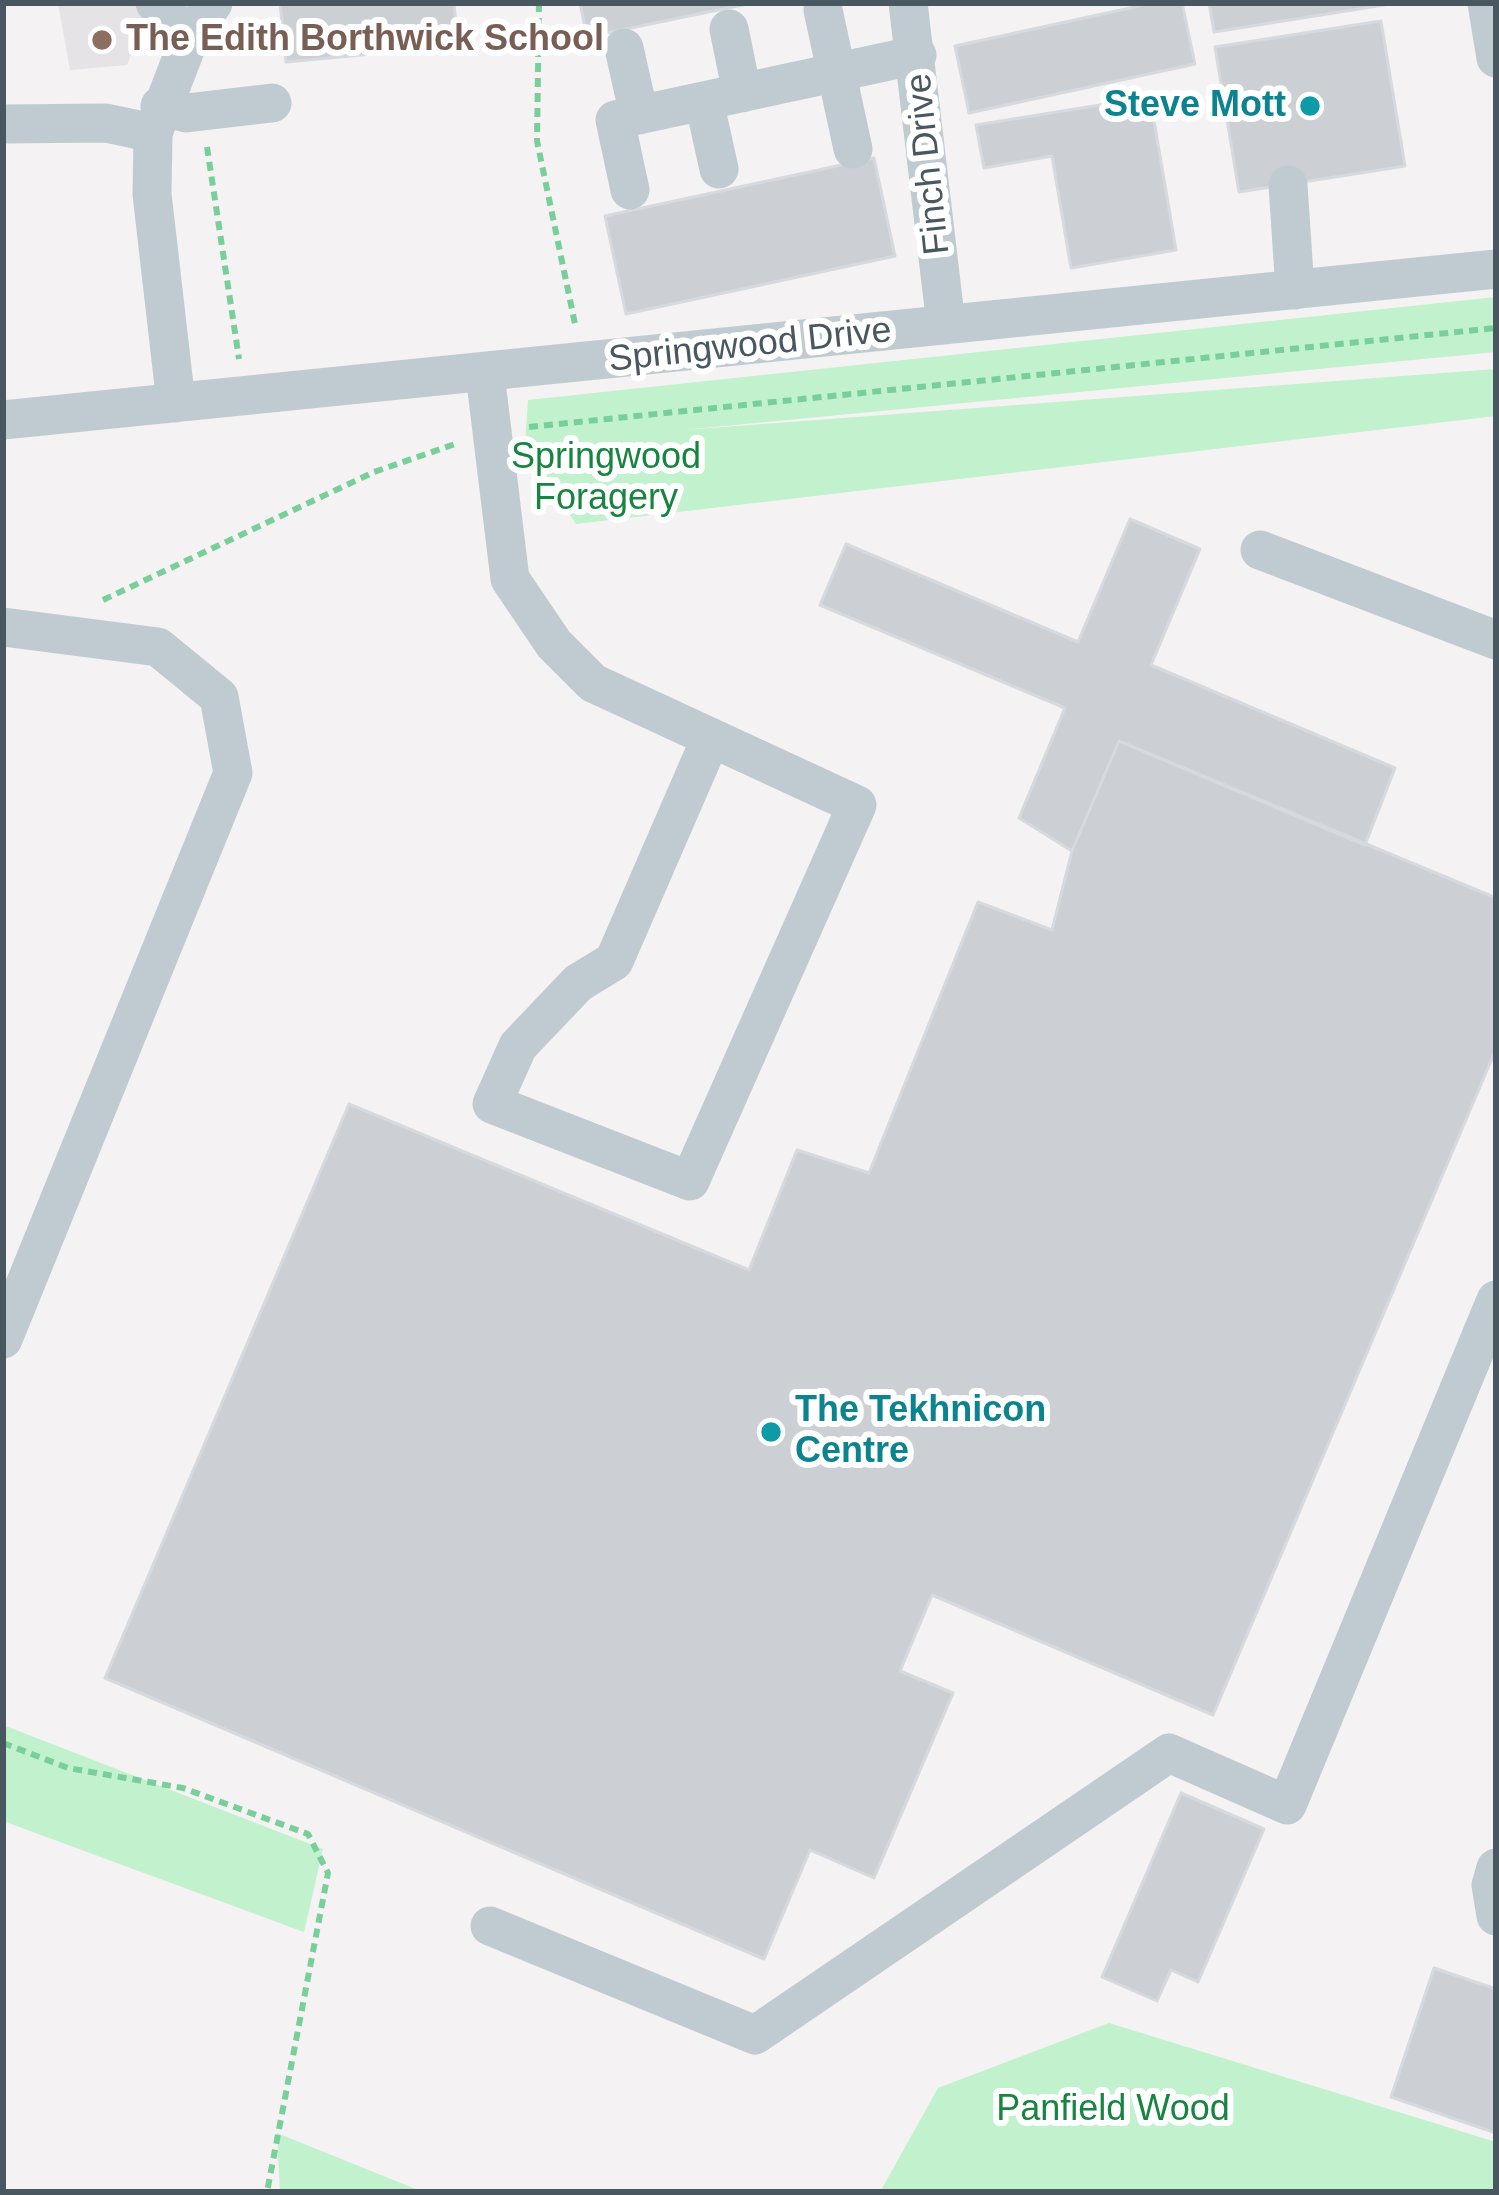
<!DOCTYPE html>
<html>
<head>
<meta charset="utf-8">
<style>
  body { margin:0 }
  #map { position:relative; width:1499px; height:2195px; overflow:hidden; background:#f4f2f2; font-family:Helvetica,sans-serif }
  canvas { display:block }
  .frame { position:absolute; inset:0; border:6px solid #495860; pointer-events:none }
</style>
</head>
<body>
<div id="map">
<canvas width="1499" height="2195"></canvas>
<div class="frame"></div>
</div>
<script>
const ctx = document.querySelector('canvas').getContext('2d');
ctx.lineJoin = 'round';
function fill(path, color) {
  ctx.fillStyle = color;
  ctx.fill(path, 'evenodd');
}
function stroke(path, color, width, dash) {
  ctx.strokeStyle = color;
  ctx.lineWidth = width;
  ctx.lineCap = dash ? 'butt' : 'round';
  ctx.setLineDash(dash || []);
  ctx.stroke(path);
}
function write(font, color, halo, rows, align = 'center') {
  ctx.font = font + ' Helvetica,sans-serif';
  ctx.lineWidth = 12;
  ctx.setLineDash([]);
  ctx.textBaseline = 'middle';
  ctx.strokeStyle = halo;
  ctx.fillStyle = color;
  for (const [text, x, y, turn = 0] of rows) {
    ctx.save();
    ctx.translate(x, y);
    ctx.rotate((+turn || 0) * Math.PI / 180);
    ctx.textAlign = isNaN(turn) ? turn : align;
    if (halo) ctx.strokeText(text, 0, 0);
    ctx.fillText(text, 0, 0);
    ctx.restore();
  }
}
fill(new Path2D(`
  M58,3H152L127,65L70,70Z`), '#e5e3e5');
fill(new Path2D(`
  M1496,297V352L683,430L1496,369V416L576,524L525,445L528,400Z
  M3,1725L323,1849L304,1932L3,1821Z
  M1109,2023L1496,2142V2192H880L938,2088Z
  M277,2133L423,2192H280Z`), '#c2f1ce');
const building = new Path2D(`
  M280,3H454L458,46L286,62Z
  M580,3H752L587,37Z
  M1153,3H1182L1195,64L969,113L955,46Z
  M1209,3H1389L1390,4L1214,32Z
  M1381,21L1405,166L1239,192L1215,47Z
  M1150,97L1176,250L1071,268L1052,156L984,168L976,125Z
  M874,158L895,256L626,314L605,216Z
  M1130,519L1200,549L1151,665L1395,768L1365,845L1119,741L1072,851L1019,818L1065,708L820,605L846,544L1078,642Z
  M1119,741L1496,898V1049L1213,1715L932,1595L900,1671L953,1693L874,1878L810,1850L764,1959L105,1678L349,1104L749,1270L797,1150L869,1173L978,902L1052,930L1072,851Z
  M1181,1793L1264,1829L1198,1982L1171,1970L1157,2001L1102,1977Z
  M1434,1968L1496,1989V2133L1391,2097Z`);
fill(building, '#ccd0d4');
stroke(building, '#d6d9dd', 3);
stroke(new Path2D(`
  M539,3L537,141L575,324
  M207,147L239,359
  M529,427L1496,328
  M103,600L374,472L458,443
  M3,1743L68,1768L183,1788L308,1834L328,1873L267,2192`), '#79cf9a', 6, [9, 6]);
stroke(new Path2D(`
  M155,3L190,37
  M908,3L946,325
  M1487,3L1496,58
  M823,10L853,149
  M729,29L742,93
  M624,48L639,115
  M704,101L719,169
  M160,106L186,113L272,103
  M3,124L106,123L153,133
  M1288,185L1295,290
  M630,190L615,120L917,55
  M485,374L510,579L554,644L593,683L857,805L690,1181L492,1104L518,1046L578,983L614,961L710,740
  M176,403L152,194L153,133L190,37L213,3
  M3,420L1496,269
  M1260,550L1496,640
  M3,627L158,647L219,697L233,773L3,1339
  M1496,1868L1491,1885L1496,1916
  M490,1926L755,2035L1169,1753L1287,1805L1496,1300`), '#c0cbd1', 39);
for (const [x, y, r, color] of [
  [102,40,12,"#8d6e63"],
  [1310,106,12,"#0f9aa8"],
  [771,1432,12,"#0f9aa8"]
]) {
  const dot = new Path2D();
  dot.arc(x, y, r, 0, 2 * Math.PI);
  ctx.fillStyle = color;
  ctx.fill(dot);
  stroke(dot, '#fff', 4.5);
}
write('bold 36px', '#785e54', '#fff', [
  ["The Edith Borthwick School",126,40]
], 'left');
write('bold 36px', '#0d838f', '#fff', [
  ["Steve Mott",1286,106],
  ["The Tekhnicon",795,1411,"left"],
  ["Centre",795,1452,"left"]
], 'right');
write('36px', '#495860', '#fff', [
  ["Finch Drive",929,164,-96],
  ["Springwood Drive",750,346,-6]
]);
write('36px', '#178440', '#fff', [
  ["Springwood",606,458],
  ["Foragery",606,499],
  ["Panfield Wood",1113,2110]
]);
</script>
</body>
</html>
